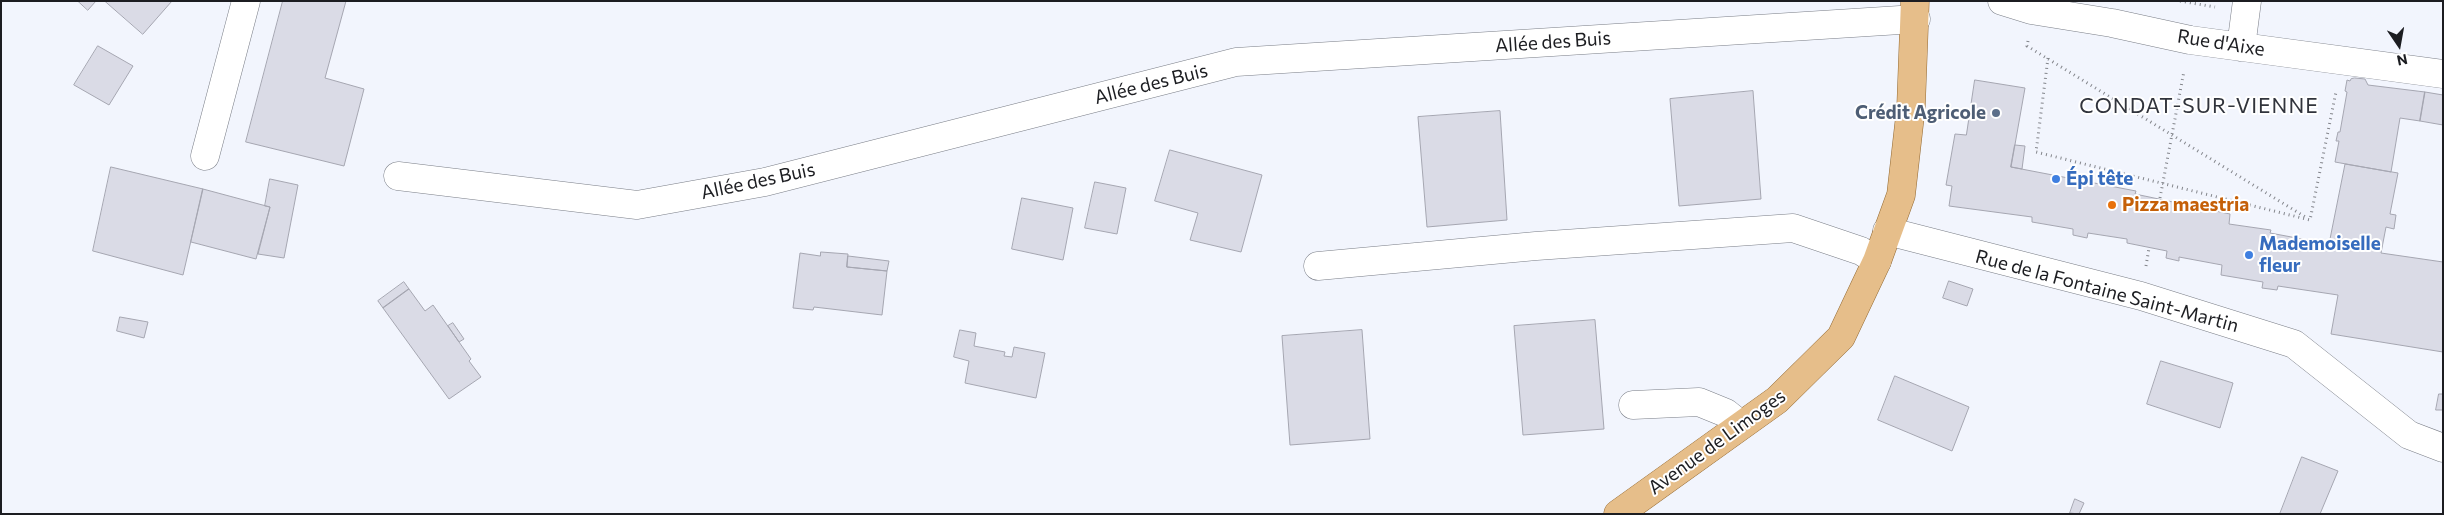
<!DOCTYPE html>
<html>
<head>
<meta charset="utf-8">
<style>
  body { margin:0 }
  #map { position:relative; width:2444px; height:515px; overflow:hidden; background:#f2f5fd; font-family:Commissioner,sans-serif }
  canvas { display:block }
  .frame { position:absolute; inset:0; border:2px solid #1c1d21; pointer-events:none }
  .north { position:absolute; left:2374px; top:20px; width:50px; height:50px; -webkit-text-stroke:4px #fff; paint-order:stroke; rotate:168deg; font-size:14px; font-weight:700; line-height:20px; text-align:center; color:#1c1d21 }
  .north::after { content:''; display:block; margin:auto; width:18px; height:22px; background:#1c1d21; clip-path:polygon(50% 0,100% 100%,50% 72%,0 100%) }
</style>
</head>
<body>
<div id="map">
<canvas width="2444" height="515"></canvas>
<div class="frame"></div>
<div class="north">N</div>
</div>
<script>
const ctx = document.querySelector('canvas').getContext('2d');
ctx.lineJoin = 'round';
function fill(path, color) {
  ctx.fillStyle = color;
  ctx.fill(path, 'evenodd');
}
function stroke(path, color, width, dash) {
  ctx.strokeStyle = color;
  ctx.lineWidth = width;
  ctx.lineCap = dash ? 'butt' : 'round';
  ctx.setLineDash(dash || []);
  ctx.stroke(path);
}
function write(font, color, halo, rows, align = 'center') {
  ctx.font = font + ' Commissioner,sans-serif';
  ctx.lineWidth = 4;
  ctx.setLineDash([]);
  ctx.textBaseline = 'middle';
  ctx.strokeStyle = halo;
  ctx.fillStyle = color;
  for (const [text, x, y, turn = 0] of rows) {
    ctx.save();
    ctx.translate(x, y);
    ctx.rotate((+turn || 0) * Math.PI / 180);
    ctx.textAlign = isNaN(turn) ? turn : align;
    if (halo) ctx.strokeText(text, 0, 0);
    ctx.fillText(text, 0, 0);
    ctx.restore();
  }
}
const building = new Path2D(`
  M78,1H96L88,10Z
  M105,1H172L143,34Z
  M283,1H346L325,78L364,89L344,166L246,142Z
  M98,46L133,66L109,105L74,85Z
  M2355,78L2365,79L2368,85L2425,92L2420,121L2400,118L2391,172L2335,162L2339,141H2336L2338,132H2340L2347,92L2345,91L2347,80L2350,81L2351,79Z
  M1975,80L2025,88L2011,167L2136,191L2135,194L2230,214L2229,224L2271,230L2270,233L2329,244L2345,164L2398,173L2390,214L2396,215L2394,229L2386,227L2381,253L2443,262V352L2331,334L2338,295L2278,286L2277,290L2262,288L2263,282L2221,275L2222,265L2179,257V261L2166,258L2167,251L2127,243V239L2088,233L2087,238L2073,235V229L2032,222V217L1949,206L1952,186L1946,185L1955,134L1966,135Z
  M1753,91L1761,199L1679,206L1670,99Z
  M2425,92L2443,95V125L2420,121Z
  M1500,111L1507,220L1427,227L1418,117Z
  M2015,145L2025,146L2022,169L2011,167Z
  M1170,150L1262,175L1241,252L1190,240L1198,213L1155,201Z
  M111,167L203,189L183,275L93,251Z
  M270,179L298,185L284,258L258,254L270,207L265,206Z
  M1095,182L1126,188L1117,234L1085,228Z
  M203,189L270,207L256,259L191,242Z
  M1022,198L1073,208L1063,260L1012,249Z
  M821,252L848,254L847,267L887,271L882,315L814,307L813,310L793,308L800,253L820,256Z
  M848,256L889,261L887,271L847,267Z
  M1949,281L1973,289L1967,306L1943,298Z
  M404,282L409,289L383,308L378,301Z
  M409,289L425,311L433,305L471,359L469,361L481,377L449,399L383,308Z
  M120,317L148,322L144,338L117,331Z
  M1595,320L1604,429L1523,435L1514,326Z
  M453,323L464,339L459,342L448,326Z
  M960,330L976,333L974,346L1005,352L1004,356L1012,357L1014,347L1045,353L1036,398L965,383L969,361L954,357Z
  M1362,330L1370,439L1290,445L1282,336Z
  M2161,361L2233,383L2220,428L2147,404Z
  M1895,376L1969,407L1952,451L1878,420Z
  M2439,394H2443V410H2436Z
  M2302,457L2338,471L2320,514H2280Z
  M2075,499L2084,503L2079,514L2070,513Z`);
fill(building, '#dadbe6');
stroke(building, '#a5a6b1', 1);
const minor = new Path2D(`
  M2002,1L2031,10L2112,23L2190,40L2443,74
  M2241,47L2247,1
  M205,156L246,1
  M398,176L637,205L765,182L1236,62L1916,19
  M1887,231L2141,296L2294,344L2409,435L2443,448
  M1318,266L1536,246L1793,228L1861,251L1877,261
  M1633,405L1699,402L1726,413L1741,425`);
const major = new Path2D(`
  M1618,514L1777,400L1841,337L1877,261L1901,195L1911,107L1915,1`);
stroke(minor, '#7a7e87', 29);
stroke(major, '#946a33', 29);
stroke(new Path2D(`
  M2180,1L2215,7
  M2028,41L2027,46L2307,218
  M2048,58L2036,152L2310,220L2336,92
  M2160,198L2184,71
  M2146,266L2149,248`), '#83858b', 3, [1, 4]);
stroke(minor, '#fff', 28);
stroke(major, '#e6be8a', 28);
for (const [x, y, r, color] of [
  [1996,113,5,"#5c6f8a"],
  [2056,179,5,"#3f7fe0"],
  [2112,205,5,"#e8710a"],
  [2249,255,5,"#3f7fe0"]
]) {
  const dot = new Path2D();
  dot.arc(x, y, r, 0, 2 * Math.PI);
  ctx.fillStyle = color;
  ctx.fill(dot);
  stroke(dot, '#fff', 2);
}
write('19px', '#1c1d21', '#fff', [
  ["Allée des Buis",1553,42,-4],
  ["Rue d'Aixe",2221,43,9],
  ["Allée des Buis",1151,84,-14],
  ["Allée des Buis",758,181,-12],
  ["Rue de la Fontaine Saint-Martin",2107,291,15],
  ["Avenue de Limoges",1717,442,-36]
]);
write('bold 19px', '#4e5e75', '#fff', [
  ["Crédit Agricole",1986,113]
], 'right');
write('bold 19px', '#366cbe', '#fff', [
  ["Épi tête",2066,179],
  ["Mademoiselle",2259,244],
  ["fleur",2259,266]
], 'left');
write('bold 19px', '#c56008', '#fff', [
  ["Pizza maestria",2122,205]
], 'left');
ctx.letterSpacing = '1px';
write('21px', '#31343c', '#fff', [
  ["CONDAT-SUR-VIENNE",2199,106]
]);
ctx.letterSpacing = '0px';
</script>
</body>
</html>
